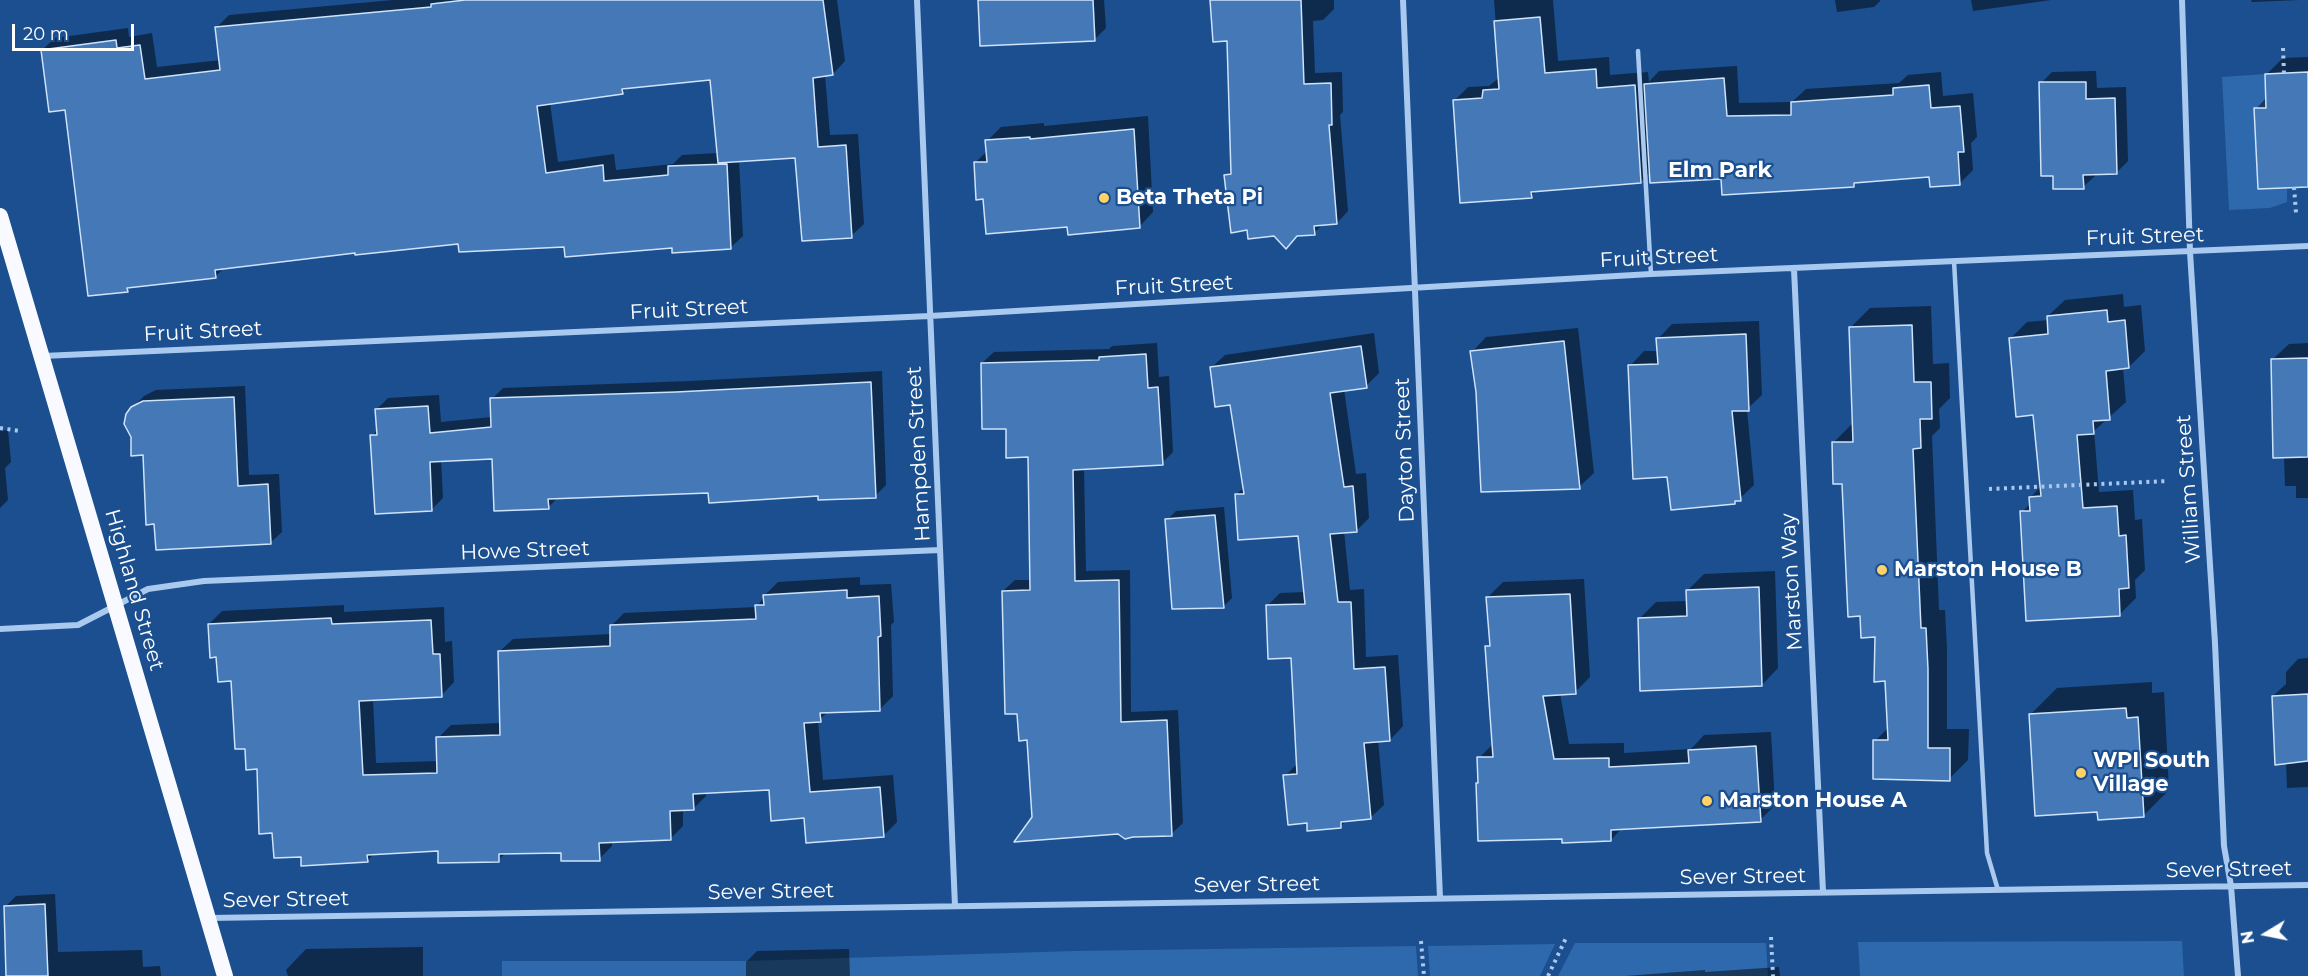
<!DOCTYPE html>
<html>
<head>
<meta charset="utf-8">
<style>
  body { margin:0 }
  #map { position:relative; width:2308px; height:976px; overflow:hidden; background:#1b4f8f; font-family:Montserrat,sans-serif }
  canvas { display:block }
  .north { position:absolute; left:2236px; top:904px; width:60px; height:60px; -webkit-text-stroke:4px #1b4f8f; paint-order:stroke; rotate:260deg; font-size:16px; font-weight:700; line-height:24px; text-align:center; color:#fff }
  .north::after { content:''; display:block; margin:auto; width:21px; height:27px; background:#fff; clip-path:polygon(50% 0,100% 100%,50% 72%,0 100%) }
  .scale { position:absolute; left:12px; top:24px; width:122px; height:27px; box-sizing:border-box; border:3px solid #fff; border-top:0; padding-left:8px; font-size:18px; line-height:21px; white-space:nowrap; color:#fff; -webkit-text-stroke:4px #1b4f8f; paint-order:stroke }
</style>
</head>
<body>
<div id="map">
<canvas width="2308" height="976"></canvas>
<div class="north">N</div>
<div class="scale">20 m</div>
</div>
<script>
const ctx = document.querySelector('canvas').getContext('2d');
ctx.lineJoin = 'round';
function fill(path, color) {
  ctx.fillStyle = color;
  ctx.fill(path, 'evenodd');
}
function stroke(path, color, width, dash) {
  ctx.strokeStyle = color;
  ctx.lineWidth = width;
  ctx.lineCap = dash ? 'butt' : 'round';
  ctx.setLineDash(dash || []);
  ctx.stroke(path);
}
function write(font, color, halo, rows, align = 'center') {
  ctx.font = font + ' Montserrat,sans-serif';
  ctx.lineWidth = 4.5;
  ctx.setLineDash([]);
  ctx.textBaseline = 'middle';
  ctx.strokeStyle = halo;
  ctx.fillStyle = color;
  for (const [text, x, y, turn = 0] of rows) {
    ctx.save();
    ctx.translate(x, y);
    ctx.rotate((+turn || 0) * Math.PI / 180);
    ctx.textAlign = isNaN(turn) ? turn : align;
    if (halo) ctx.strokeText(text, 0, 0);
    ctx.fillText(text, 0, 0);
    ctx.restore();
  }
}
fill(new Path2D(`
  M2265,74L2266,108L2287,187V202L2270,208L2229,210L2222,77Z
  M2182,941L2184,976H1860L1858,942Z
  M1575,943H1766L1768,976H1558Z
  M1555,944L1540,976H1430L1428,946Z
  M1416,946L1418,976H502V961H744L1075,951Z`), '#2e69ad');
fill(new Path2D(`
  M393,0H837L845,61L833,74L825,75L830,135L858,134L864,224L851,236L796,156L739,160L743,236L730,248L460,243L356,251L225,267L215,277L131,286L127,290L66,108L42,50L55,38L128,28L129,37L152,33L157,67L221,60L217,27L229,15ZM711,79L718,153L682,155L673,164L616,170L614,154L558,162L550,103L622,93L628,87Z
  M980,0H1104L1106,28L1094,40Z
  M1212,0H1334V9L1323,20L1313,21L1315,73L1342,72L1343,112L1340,115L1348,211L1337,223L1323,224L1314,233L1298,235L1286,247L1275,234L1248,229L1226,176L1233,169L1229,39Z
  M1494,0H1553L1558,61L1609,57L1610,75L1648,72L1649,82L1659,71L1737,66L1739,103L1792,102L1806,89L1899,83L1908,75L1941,72L1943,96L1973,93L1977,137L1971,143L1973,170L1960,183L1930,176L1858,181L1853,185L1651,171L1641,182L1537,190L1531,196L1454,101L1468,87L1489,86L1500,77Z
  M1835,0H1880V1L1874,7L1837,12Z
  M1971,0H2051L1973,11Z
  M2251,0H2300L2252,2Z
  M2308,57V185L2256,109L2267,97L2266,75L2283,58Z
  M2096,71L2097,88L2126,87L2128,161L2116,173H2095V176L2083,187L2041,83L2052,72Z
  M1148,116L1153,212L1139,227L1069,225L985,198L975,163L988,150L987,141L1001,127L1044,123V126Z
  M2123,294L2124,307L2141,305L2145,351L2129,367L2123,368L2126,402L2094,431L2099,492L2133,490L2135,520L2142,519L2145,570L2135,580L2136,598L2119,615L2022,512L2031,503V497L2041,486L2035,413L2011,338L2027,322L2049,320L2048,316L2065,300Z
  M1931,306L1933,364L1949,363L1950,398L1939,409L1940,428L1932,436L1939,610H1945L1947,649V729H1969L1968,760L1949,779L1875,741L1889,727L1887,680L1833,443L1852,424L1851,327L1870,308Z
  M1759,321L1762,395L1747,409L1754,485L1735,503L1669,475L1630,366L1644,351H1658V339L1672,324Z
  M1578,328L1594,473L1579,487L1478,392L1472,352L1486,337Z
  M1374,333L1379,373L1366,386L1344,389L1356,474L1366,473L1369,518L1356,531H1344L1350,590L1364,589L1366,657L1398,655L1403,726L1390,740H1378L1384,805L1370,818L1347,820L1340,827L1308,821L1285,776L1298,763L1292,656L1267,606L1280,593L1305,592L1299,534L1236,495L1244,487L1231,403L1211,368L1225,355Z
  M1157,343L1159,377L1169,376L1173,452L1162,463L1084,468L1086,571L1130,570L1131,712L1178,710L1183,823L1171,834L1118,832L1034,817L1029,739L1003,591L1015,580H1031L1029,455L1008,427L982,363L994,352L1109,349L1112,346Z
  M2308,343V498H2296V486H2285L2284,456L2272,360L2289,344Z
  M882,371L886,485L875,496L709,491L558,497L548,508L493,457L441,460L443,498L432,509L372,436L378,429L377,409L388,398L439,395L441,422L492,417V399L503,388L689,381Z
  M245,386L249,475L279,474L282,532L270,543L156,523L145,454L132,408L144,396L156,390Z
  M8,430L11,462L5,468L8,500L0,508V431Z
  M1224,507L1232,598L1223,607L1167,520L1176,511Z
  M1775,571L1778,668L1762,685L1639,619L1656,602L1688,601V590L1704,574Z
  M860,577V585L891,584L894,622L891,625L893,696L880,709L829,711L818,721L823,780L893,775L897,822L883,836L805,816L770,788L706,792V796L693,809H683V826L670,839L612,841V846L599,859L562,851L506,853L498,860L440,849L375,853L367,861L302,855L273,832L258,768L246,747L233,679L218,656L209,624L222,611L344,605V612L444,607L445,642L452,641L454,682L441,696L373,699L376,763L438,761V738L451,725L502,723L499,652L513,639L611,634V626L624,613L757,607L765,595L778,582Z
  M1584,579L1590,677L1575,692L1560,693L1569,744L1624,743V753L1691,749L1704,735L1771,732L1775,805L1760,820L1622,828L1611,840L1563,837L1478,783L1479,758L1493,744L1487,647L1491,642L1488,597L1503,582Z
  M2308,658V787L2287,788L2286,762L2273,696L2286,684V672L2298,659Z
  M2152,682V693L2164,692L2169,790L2143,816L2098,810L2031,714L2057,688Z
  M55,894L58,952L142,950L143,967L160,966L161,976H6L5,907L16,896Z
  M423,947V976H288L286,970L306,949Z
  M849,949L850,976H746V962L757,951Z
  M1779,967L1780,976H1625L1705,970V972Z`), '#0007');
const building = new Path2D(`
  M465,0H823L833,75L813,78L818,147L846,145L852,238L802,241L795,158L718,163L710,80L622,89L623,94L537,106L546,173L603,165L604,181L668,175V166L727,164L731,249L672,253V248L565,257L564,247L459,252L458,244L355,255V253L215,270L216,278L127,288L128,292L88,296L65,110L49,112L41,50L116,40L117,48L140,45L145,79L220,70L215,27L431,7V4Z
  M978,0H1093L1095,41L980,46Z
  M1210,0H1301L1304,84L1331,83L1332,125H1329L1337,224L1314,226L1315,235L1297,236L1286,249L1274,236L1248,239L1247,230L1231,233L1224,175L1231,174L1227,41L1213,42Z
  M1540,17L1545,73L1596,69L1597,88L1635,85L1641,183L1531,192L1532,198L1460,203L1453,100L1482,98L1483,90L1499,89L1494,21Z
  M2308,72V187L2258,189L2254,108H2266L2265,74Z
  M1724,78L1727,116L1791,115V102L1893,95V88L1929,85L1931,108L1960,106L1964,152H1958L1960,185L1930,187L1929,177L1854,183V187L1722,195L1721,179L1650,183L1644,84Z
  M2039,82H2086V99L2115,98L2117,174L2083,175L2084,189H2053V176H2041Z
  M1134,129L1140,228L1068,235L1067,227L986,234L983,199L976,200L974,162H987L985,140L1030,137V139Z
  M2107,310L2108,322L2125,320L2129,368L2106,371L2110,420L2093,421L2094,434L2077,435L2083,508L2117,506L2119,536L2126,535L2129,588L2119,589L2120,616L2026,621L2020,511H2030L2029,497L2041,496L2033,415L2016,417L2009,338L2048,334L2047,316Z
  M1912,325L1914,382H1931L1932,419H1920L1921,448L1913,449L1921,628H1926L1928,669V748H1950V781L1873,779V740H1888L1885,681L1874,682L1875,637L1861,638L1860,616L1848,617L1842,484H1833L1832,442H1853L1849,327Z
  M1746,334L1749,411H1732L1741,501H1735V504L1671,510L1667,477L1633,479L1628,365L1658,364L1656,338Z
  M1564,341L1580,489L1481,492L1476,392L1470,351Z
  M1361,346L1367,388L1330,393L1344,487L1353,486L1357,532L1330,534L1338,602H1351L1354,669L1385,667L1390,741L1364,743L1371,819L1341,822V828L1307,831V823L1288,825L1283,775L1297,774L1291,658L1268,659L1266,605L1305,604L1298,536L1238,540L1235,494H1244L1230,405L1215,407L1210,367Z
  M1146,354L1148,388L1158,387L1163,465L1073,470L1075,581L1119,580L1121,722L1167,720L1172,836L1133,837L1125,839L1118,834L1014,842L1032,817L1027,740L1019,741L1017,714H1005L1002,591L1030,590L1028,457L1006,458V429H982L981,363L1099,360V357Z
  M2308,358V457L2273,458L2271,359Z
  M871,382L876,498L818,500V496L709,503L708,493L548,499L549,509L494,511L492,459L430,462L432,511L375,514L370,435H377L375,409L428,406L430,433L491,427L490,398L676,392Z
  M234,397L238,486L268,484L271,544L156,550L154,524L146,525L143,455L131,456V437L124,424L126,414L131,407L143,401Z
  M1215,515L1224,608L1172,609L1165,519Z
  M1759,587L1762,686L1640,691L1638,618L1687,616L1686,590Z
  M847,590V598L879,596L881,636L878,637L880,711L820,713L821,722L804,723L810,792L880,787L884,837L806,843L804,818L771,821L769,790L693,794L694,810L670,811L671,840L599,843L600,861H561V853L499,854V862L438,863V851L367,855L368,862L301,866V857L274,858L272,833L259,834L257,769L246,770L245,749H235L231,681L218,682L216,657L210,658L208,624L331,618L332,624L431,620L433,654H440L442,697L359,701L363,775L437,773L436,737L500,735L498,651L610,646V625L756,619L755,605H764L763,595Z
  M1570,594L1576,694L1543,696L1554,759L1609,758V767L1689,763L1688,750L1756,746L1761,822L1611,830V841L1562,843V839L1478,841L1476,783H1478L1477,757H1493L1485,646H1490L1486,597Z
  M2308,694V761L2275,765L2272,696Z
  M2126,708L2127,718L2138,717L2144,817L2098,820L2097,812L2035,816L2029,714Z
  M45,904L48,976H6L4,906Z`);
fill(building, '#4478b7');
stroke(building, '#cfe3fa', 1.5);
stroke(new Path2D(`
  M2283,48L2284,73
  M2294,187L2296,213
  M0,428L20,431
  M1989,489L2168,481
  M1771,937L1773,976
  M1421,941L1424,976
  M1548,976L1566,938`), '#a9c9ee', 4, [3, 4.5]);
stroke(new Path2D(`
  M1638,51L1651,274
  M1954,261L1987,853L1998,890`), '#a9c9ee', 4.5);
stroke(new Path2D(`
  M917,0L955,906
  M1403,0L1440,898
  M2182,0L2190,252L2215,643L2224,846L2231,886L2238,976
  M1794,269L1823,892
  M43,356L930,316L1651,274L2308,246
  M0,629L78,625L148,589L204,581L940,550
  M209,918L2308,885`), '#a9c9ee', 6);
stroke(new Path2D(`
  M0,216L225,976`), '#f8faff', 16);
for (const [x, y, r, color] of [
  [1104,198,6,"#ffd166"],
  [1882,570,6,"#ffd166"],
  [2081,773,6,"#ffd166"],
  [1707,801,6,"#ffd166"]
]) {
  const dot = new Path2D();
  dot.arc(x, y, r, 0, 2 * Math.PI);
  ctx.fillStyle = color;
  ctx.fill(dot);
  stroke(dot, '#1b4f8f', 2);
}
write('bold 21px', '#fff', '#1b4f8f', [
  ["Beta Theta Pi",1116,198],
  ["Marston House B",1894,570],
  ["WPI South",2093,761],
  ["Village",2093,785],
  ["Marston House A",1719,801]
], 'left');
write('21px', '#fff', '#1b4f8f', [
  ["Fruit Street",2145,237,-2],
  ["Fruit Street",1659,258,-3],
  ["Fruit Street",1174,286,-3],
  ["Fruit Street",689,310,-3],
  ["Fruit Street",203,332,-3],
  ["Dayton Street",1405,450,-92],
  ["Hampden Street",919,454,-93],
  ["William Street",2189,489,-94],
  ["Howe Street",525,551,-2],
  ["Marston Way",1792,582,-93],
  ["Highland Street",134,590,74],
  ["Sever Street",2229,870,-1],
  ["Sever Street",1743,877,-1],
  ["Sever Street",1257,885,-1],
  ["Sever Street",771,892,-1],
  ["Sever Street",286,900,-1]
]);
write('bold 22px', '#fff', '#1b4f8f', [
  ["Elm Park",1720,171]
]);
</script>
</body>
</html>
